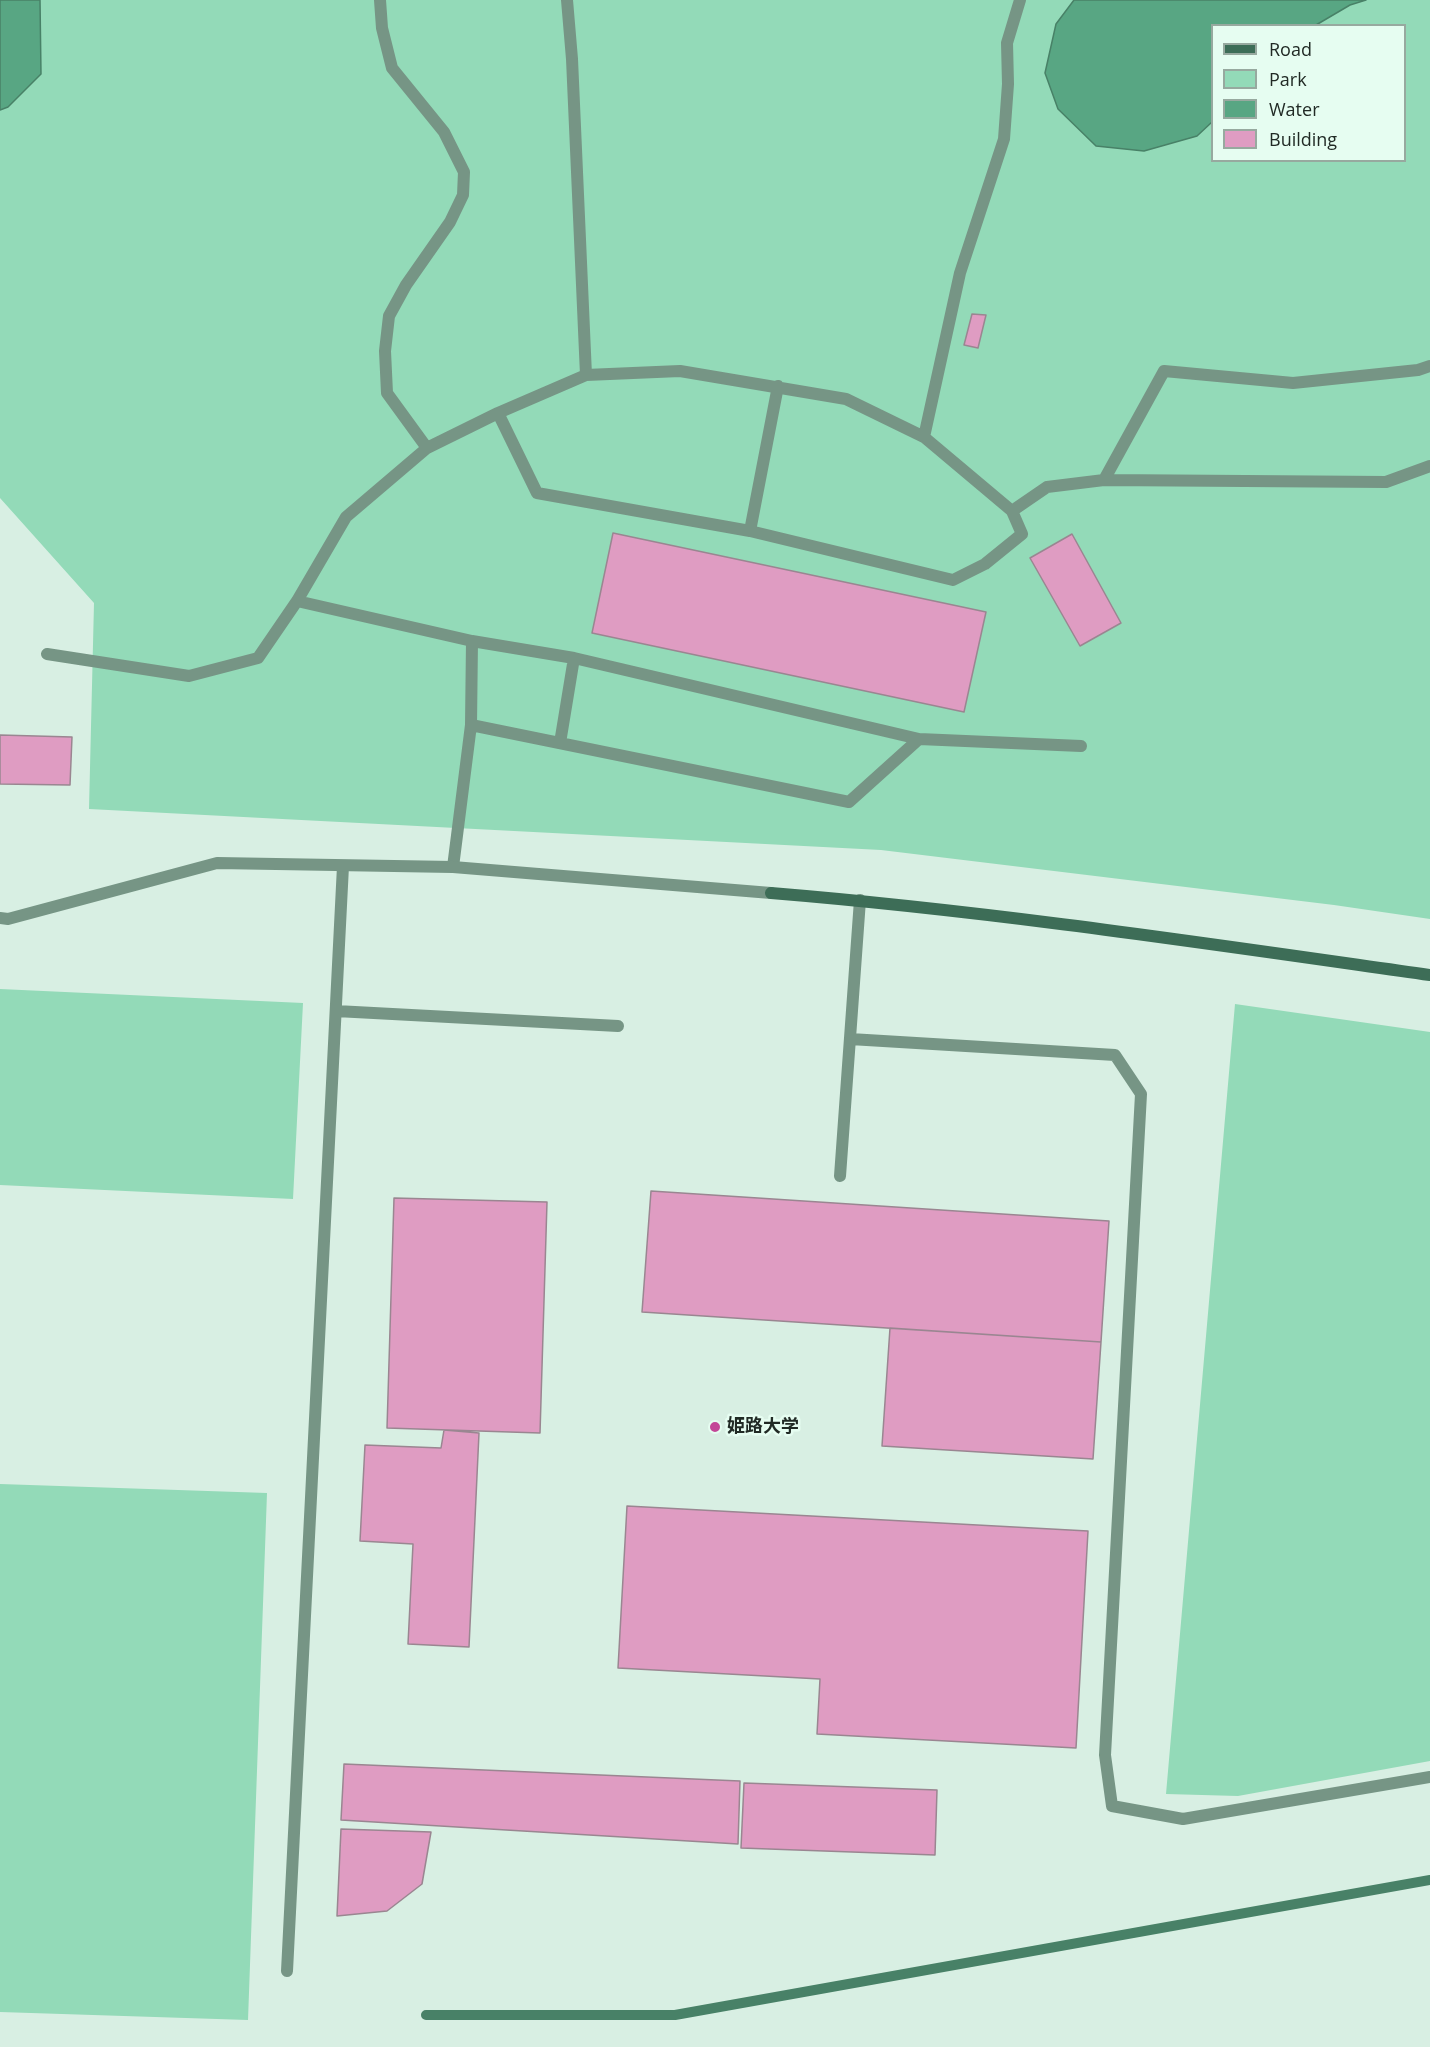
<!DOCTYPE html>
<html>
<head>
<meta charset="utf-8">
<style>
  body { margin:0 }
  #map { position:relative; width:1430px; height:2047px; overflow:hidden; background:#d8efe3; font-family:"Open Sans",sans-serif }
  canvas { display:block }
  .legend { position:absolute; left:1211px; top:24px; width:195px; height:138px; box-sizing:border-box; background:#e6fdf1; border:2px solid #97a99f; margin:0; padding:8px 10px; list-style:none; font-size:18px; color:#212a25 }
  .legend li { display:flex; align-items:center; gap:12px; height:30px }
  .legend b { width:30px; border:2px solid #97a99f }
</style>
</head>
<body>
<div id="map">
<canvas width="1430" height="2047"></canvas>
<ul class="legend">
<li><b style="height:8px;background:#3d6d57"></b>Road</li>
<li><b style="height:16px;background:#93dab8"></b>Park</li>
<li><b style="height:16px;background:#58a683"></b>Water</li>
<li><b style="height:16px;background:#df9cc2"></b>Building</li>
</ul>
</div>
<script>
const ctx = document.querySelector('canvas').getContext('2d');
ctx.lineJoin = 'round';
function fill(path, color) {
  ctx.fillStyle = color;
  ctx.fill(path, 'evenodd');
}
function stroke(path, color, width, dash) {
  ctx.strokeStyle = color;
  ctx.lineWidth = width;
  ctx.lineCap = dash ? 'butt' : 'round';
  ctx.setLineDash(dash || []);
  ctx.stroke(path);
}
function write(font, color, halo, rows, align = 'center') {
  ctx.font = font + ' "Open Sans","Noto Sans JP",sans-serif';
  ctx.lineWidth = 5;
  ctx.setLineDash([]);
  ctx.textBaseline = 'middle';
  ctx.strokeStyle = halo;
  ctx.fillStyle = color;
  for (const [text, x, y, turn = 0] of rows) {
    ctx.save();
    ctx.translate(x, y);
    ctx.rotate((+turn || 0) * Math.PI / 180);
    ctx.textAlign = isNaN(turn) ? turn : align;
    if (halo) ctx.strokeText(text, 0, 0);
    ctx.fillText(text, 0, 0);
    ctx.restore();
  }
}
fill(new Path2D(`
  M0,0H1430V919L1334,905L881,850L89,809L94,603L0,498ZM1212,26H1404V160H1212Z
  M0,989L303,1003L293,1199L0,1185Z
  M1235,1004L1430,1032V1761L1238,1796L1166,1794Z
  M0,1484L267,1493L248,2020L0,2012Z`), '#93dab8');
const water = new Path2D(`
  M0,0H40L41,74L8,107L0,110Z
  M1074,0H1366L1350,5L1316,25L1212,26V122L1197,136L1144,151L1096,146L1058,109L1045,73L1056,24Z`);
fill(water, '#58a683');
stroke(water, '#488167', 1.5);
stroke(new Path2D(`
  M426,2015H675L1430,1880`), '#488167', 10);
const building = new Path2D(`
  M972,314L986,315L978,348L964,345Z
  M613,533L986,612L964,712L592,633Z
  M1072,534L1121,623L1080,646L1030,558Z
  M0,735L72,737L70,785L0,784Z
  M651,1191L1109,1221L1101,1342L642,1312Z
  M394,1198L547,1202L540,1433L387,1428Z
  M890,1328L1101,1342L1093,1459L882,1446Z
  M444,1430L479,1433L469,1647L408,1644L413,1544L360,1541L365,1445L441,1448Z
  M627,1506L1088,1531L1076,1748L817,1734L820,1679L618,1668Z
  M344,1764L740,1781L738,1844L341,1820Z
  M744,1783L937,1790L935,1855L741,1848Z
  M341,1829L431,1832L422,1884L387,1911L337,1916Z`);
fill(building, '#df9cc2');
stroke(building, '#9a8691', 1.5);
stroke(new Path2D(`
  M380,0L382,28L392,68L444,132L464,172L463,195L450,222L406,285L389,316L385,351L387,393L427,448
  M567,0L572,59L586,375
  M924,437L960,273L1004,139L1008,84L1007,43L1020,0
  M1104,480L1164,371L1293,383L1418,370L1430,366
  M1012,511L1047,487L1104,480L1386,482L1430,466
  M750,531L778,386
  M297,601L472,641L574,658L919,739L1081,746
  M47,654L189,676L258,658L297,601L346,517L427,448L498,413L586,375L680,371L846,399L924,437L1012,511L1022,534L985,564L953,580L750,531L537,493L498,413
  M471,725L849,802L919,739
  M560,743L574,658
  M453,867L471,725L472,641
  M336,1011L618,1026
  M850,1039L1115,1055L1141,1094L1105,1755L1112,1806L1183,1819L1430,1777
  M840,1176L860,900
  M287,1971L343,866`), '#769585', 12);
stroke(new Path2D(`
  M0,918L8,919L217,863L453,867L771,893`), '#769585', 12);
stroke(new Path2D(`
  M771,893C991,911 1211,944 1430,975`), '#3d6d57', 12);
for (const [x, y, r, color] of [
  [715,1427,6,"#c34797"]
]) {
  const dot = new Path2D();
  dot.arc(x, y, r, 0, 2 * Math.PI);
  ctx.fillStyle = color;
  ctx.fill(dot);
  stroke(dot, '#e6fdf1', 2);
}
write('bold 18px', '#212a25', '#e6fdf1', [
  ["姫路大学",727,1427]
], 'left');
</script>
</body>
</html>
